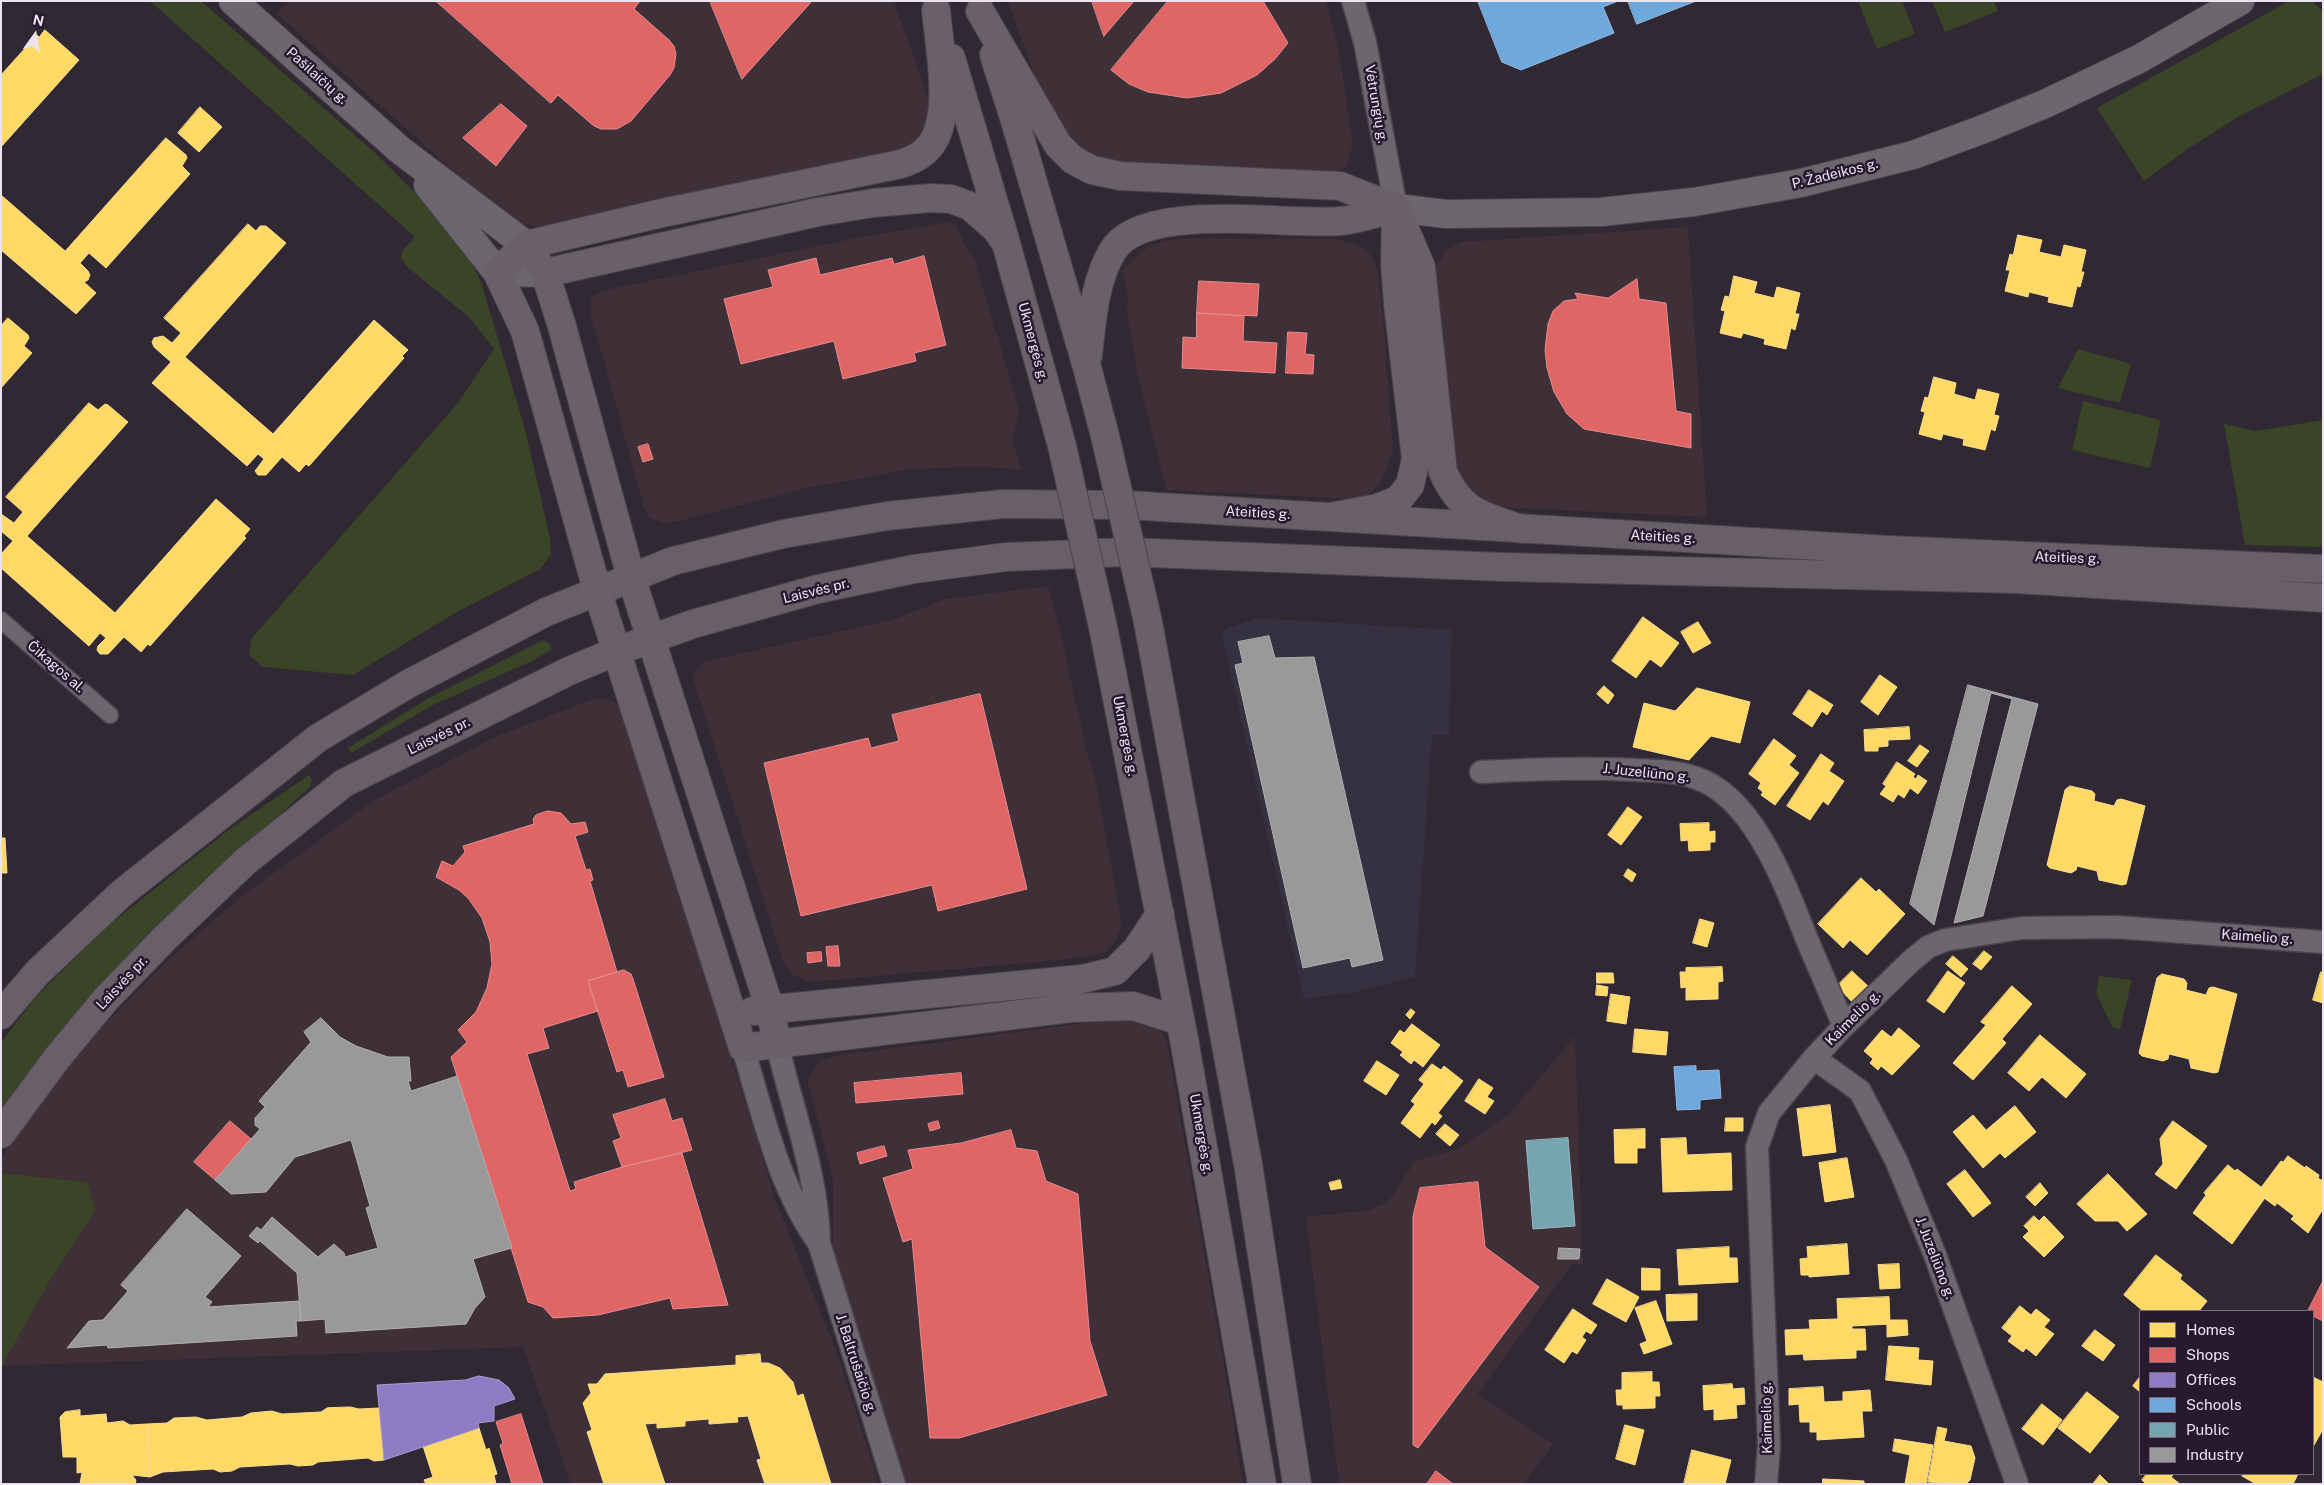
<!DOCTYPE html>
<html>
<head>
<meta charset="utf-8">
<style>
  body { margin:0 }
  #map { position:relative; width:2324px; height:1485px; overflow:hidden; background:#302833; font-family:"Public Sans",sans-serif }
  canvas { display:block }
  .frame { position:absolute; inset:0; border:2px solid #ece3f1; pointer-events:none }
  .legend { position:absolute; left:2139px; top:1310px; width:175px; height:165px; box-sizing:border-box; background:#27192e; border:1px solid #766a7c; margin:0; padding:6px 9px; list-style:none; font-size:15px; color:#ece3f1 }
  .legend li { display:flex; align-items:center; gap:10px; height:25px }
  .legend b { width:25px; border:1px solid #766a7c }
  .north { position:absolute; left:10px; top:10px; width:50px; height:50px; -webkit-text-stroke:4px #27192e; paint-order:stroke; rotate:13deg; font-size:14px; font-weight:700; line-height:20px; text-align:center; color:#ece3f1 }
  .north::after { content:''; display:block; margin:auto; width:18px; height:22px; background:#ece3f1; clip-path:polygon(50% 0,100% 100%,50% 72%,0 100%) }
</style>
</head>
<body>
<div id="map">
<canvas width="2324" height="1485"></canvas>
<div class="frame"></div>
<ul class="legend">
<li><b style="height:14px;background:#ffd966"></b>Homes</li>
<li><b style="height:14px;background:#e06666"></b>Shops</li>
<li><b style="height:14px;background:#8e7cc3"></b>Offices</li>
<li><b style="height:14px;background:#6fa8dc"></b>Schools</li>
<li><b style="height:14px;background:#76a5af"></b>Public</li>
<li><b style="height:14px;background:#999"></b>Industry</li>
</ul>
<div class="north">N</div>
</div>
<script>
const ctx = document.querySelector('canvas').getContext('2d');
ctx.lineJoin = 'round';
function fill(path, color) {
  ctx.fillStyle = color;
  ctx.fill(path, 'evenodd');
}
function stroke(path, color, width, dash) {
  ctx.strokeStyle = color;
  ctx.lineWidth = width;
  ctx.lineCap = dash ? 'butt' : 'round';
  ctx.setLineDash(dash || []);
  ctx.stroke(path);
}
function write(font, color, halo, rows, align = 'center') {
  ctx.font = font + ' "Public Sans",sans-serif';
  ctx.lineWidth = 5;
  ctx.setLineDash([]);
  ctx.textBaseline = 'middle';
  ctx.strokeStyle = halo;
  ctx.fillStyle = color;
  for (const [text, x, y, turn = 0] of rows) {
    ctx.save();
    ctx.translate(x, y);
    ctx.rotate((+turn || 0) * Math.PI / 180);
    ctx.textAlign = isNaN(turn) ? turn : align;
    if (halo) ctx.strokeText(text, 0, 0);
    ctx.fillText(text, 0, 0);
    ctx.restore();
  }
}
fill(new Path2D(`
  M288,1H894L928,98L927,125L918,140L896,152L547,228L532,226L518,223L502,214L277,14Z
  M1008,1H1326L1339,52L1353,144L1346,167L1335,173L1115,162L1099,159L1079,150L1046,108Z
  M947,222L957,226L967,250L975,259L1019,411L1013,439L1021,470L977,466L906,470L802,489L685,520L664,523L649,518L644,508L590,311L591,299L594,295L601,291L866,236Z
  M1688,227L1707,517L1493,507L1483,504L1454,474L1436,272L1438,263L1446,251L1461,242Z
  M1190,238L1337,239L1358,245L1368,252L1374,260L1378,272L1384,329L1393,450L1382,480L1370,494L1349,499L1166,490L1137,371L1127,312L1128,296L1122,270L1148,247L1165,241Z
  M1048,586L1059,625L1088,757L1095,777L1120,912L1121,929L1114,943L1106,952L1086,957L1037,962L809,982L793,975L783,961L693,679L696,670L703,662L711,660L892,620L946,599Z
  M603,697L619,705L626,716L775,1199L838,1355L879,1484H571L523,1347L1,1366L48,1284L96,1209L87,1182L1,1173V1159L24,1122L85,1044L172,956L242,896L373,801L495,737L593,699Z
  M1140,1016L1157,1024L1167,1042L1230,1399L1243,1484H906L833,1259V1180L807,1080L820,1061L839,1055Z
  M1575,1036L1583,1264H1572L1478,1394L1553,1444L1524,1484H1339L1306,1217L1369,1210L1388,1202L1415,1161L1458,1149L1509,1114Z`), '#3f2f37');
fill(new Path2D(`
  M1256,618L1452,630L1449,735H1432L1415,977L1355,992L1304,999L1221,631Z`), '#363141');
fill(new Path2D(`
  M150,1H201L374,152L452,230L465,248L481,282L525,429L550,538L551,555L540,569L455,613L353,675L263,667L249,655L251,639L458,403L494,349L469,317L406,266L401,257L403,250L415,237Z
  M1858,1H1902L1915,34L1877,49Z
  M1932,1H1994L1998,11L1945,32Z
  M2289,1H2312L2323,11V74L2238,117L2189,148L2144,181L2097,108Z
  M2078,349L2131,364L2120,403L2058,388Z
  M2083,401L2161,420L2150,468L2072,450Z
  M2323,420V547L2245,545L2224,424L2256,431Z
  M543,640L550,644L551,650L532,661L433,705L351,753L348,748L429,698Z
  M309,775L312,780L310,787L214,874L107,976L24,1078L1,1110V1043L35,998L108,926L230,829Z
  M2099,976L2132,980L2120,1029L2113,1028L2096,993Z
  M1,1173L87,1182L96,1209L48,1284L1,1367Z`), '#3a4527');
const homes = new Path2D(`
  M45,30L79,60L1,147V75L37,35L39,37Z
  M200,107L222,127L199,152L178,133Z
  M166,138L186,155L187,158L182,166L190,174L106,268L89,253L80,263L88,271L90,275L88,280L84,282L96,293L76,314L1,250V195L65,251Z
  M248,224L256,231L260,226H266L286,243L185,357L273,434L374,320L408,350L402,356L404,358L309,466L306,464L299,472L282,457L266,475H258L255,471L264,459L258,454L247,466L152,383L171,362L154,347L152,342L154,338L163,336L172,343L181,333L164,318Z
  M2018,235L2042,240L2039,252L2061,257L2064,245L2086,250L2081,272H2084L2080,287L2077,286L2072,307L2048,302L2049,297L2029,292L2028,297L2005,291L2010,270H2006L2010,254L2013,255Z
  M1734,276L1757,282L1754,293L1774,298L1777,287L1800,293L1795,314H1799L1795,330L1791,328L1786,349L1764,344L1765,339L1743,333L1741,338L1720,333L1725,311L1721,310L1725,296L1729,297Z
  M8,318L28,335L29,338L24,346L32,353L1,388V326Z
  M1934,377L1956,383L1954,394L1975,400L1978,389L1999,394L1994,415L1999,416L1995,431L1991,429L1985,450L1963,445L1964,439L1943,434L1941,440L1919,434L1925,412L1921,411L1925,397L1928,398Z
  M89,403L98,410L105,404L108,405L128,422L27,536L115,613L216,499L250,529L244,536L246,538L150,646L148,644L141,652L124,637L108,654H100L97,650L98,646L106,638L100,633L89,646L1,568V554L13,541L1,531V514L14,523L23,512L6,497Z
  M1643,617L1679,643L1661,667L1650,659L1636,678L1612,661Z
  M1698,622L1711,643L1693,653L1681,632Z
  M1880,675L1897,687L1878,715L1861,702Z
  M1604,686L1614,695L1608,704L1597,694Z
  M1697,688L1750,702L1740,743L1711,736L1689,760L1633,747L1644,703L1675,711Z
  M1809,690L1833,705L1827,715L1822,711L1812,727L1793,714Z
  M1909,727L1910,739L1888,740V746L1878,747V751H1865L1864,730Z
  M1774,739L1796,756L1789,765L1799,773L1775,805L1761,795L1763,792L1758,788L1761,783L1749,774Z
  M1920,745L1929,751L1917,767L1908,761Z
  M1821,754L1834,763L1829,771L1844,781L1828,805L1823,801L1810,820L1787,806Z
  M1897,762L1915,774L1913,777L1916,779L1918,775L1927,781L1918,794L1910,788L1904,798L1898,794L1893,802L1880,794L1886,786L1883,784Z
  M2070,786L2092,791L2095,794L2094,801L2114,806L2117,800L2121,799L2145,806L2126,884L2122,885L2099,880L2097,871L2077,866L2076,870L2071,873L2050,868L2047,865L2065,790Z
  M1628,807L1642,817L1621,845L1608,835Z
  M1709,823V832L1715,831V842H1710V850L1689,851L1688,840L1681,841L1680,824Z
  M1,838H5L7,873H1Z
  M1628,869L1636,874L1632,882L1624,876Z
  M1861,878L1876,892L1879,889L1905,914L1867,955L1850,940L1843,948L1818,924Z
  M1700,919L1714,923L1707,947L1693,943Z
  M1984,951L1992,957L1981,970L1973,964Z
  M1953,956L1968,969L1961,977L1946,964Z
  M1722,967L1723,981L1718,982V999L1686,1000V987L1681,988L1680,972H1686V968Z
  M1852,971L1872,990L1856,1006L1837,986Z
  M1948,971L1965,983L1944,1013L1927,1001Z
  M2321,972L2323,973V1003L2313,1000Z
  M1597,973H1613L1614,983H1597Z
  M2162,974L2184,979L2187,983L2186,990L2206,995L2209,988L2213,987L2237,994L2218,1072L2214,1073L2191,1068L2189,1059L2169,1054L2168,1059L2163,1061L2142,1056L2139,1053L2157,978Z
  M1597,985L1608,987L1607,996L1596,995Z
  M2012,986L2032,1004L2002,1039L2006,1043L1973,1080L1953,1063L1986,1025L1981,1022Z
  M1611,994L1630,997L1626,1024L1607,1021Z
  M1411,1009L1415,1012L1410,1019L1406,1015Z
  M1412,1024L1440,1045L1423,1067L1414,1060L1411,1064L1400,1055L1403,1052L1391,1043L1400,1030L1404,1033Z
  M1899,1028L1920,1046L1892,1075L1881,1066L1878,1070L1870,1063L1873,1059L1864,1051L1882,1030L1891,1037Z
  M1635,1029L1668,1032L1666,1055L1633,1052Z
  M2040,1035L2086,1074L2066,1098L2042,1077L2029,1091L2008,1073Z
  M1377,1061L1399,1075L1386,1095L1364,1081Z
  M1432,1064L1441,1070L1444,1066L1463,1081L1438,1113L1442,1116L1435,1125L1432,1122L1420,1138L1401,1123L1415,1104L1411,1101L1424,1084L1419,1080Z
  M1479,1079L1493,1088L1487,1097L1494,1101L1485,1114L1465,1101Z
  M1830,1105L1836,1152L1803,1156L1797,1109Z
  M2015,1106L2036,1132L2005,1158L2000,1153L1983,1168L1953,1132L1973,1115L1986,1130Z
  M1726,1118H1743V1131H1725Z
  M2173,1121L2207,1146L2176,1189L2155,1174L2163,1164L2160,1139Z
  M1445,1124L1459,1135L1450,1146L1436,1134Z
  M1645,1129V1148H1637V1163H1615L1614,1130Z
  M1686,1138L1687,1155L1731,1153L1732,1190L1663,1192L1661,1139Z
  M2288,1156L2305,1168L2306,1166L2319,1175L2318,1178L2323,1181V1209L2308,1233L2291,1219L2294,1216L2277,1203L2275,1206L2264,1198L2267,1195L2260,1189L2281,1161L2283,1162Z
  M1847,1158L1854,1197L1825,1202L1819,1163Z
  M2228,1165L2235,1171L2237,1169L2261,1187L2260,1189L2267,1195L2232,1244L2193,1213L2206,1195L2204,1193Z
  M1965,1170L1991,1203L1973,1217L1947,1184Z
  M2108,1174L2147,1214L2127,1231L2118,1221H2095L2077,1204Z
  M1340,1180L1342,1188L1331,1190L1329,1183Z
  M2040,1183L2048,1193L2035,1206L2026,1197Z
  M2034,1216L2039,1221L2044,1216L2064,1237L2044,1257L2023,1237L2029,1231L2024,1226Z
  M1847,1244L1849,1274L1809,1277V1275H1801L1800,1259L1808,1258L1807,1247Z
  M1729,1247V1258H1737L1738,1282L1679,1285L1677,1250Z
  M2156,1255L2182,1275L2180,1279L2207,1301L2199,1311H2143L2124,1295Z
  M1899,1264L1900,1288L1880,1289L1878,1265Z
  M1642,1268L1660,1269V1290H1642Z
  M1607,1279L1639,1297L1626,1322L1593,1304Z
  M1697,1294V1320L1667,1321L1666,1295Z
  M1889,1297L1890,1324L1852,1326V1329H1865L1866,1350H1856V1358L1804,1360L1803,1354L1786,1355L1785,1330L1810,1329L1809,1320L1838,1319L1837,1299Z
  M1656,1301L1672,1344L1644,1354L1640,1344L1647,1341L1635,1308Z
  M2020,1306L2031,1315L2036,1309L2050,1320L2044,1327L2054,1334L2036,1356L2026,1348L2023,1352L2008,1341L2012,1336L2002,1328Z
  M1573,1309L1597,1325L1591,1334L1586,1331L1582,1337L1586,1340L1577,1354L1572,1351L1564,1363L1545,1350Z
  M1890,1320H1907L1908,1335L1887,1337V1324H1890Z
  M2095,1330L2115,1345L2103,1361L2082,1346Z
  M1889,1346L1919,1348L1918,1360L1933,1361L1931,1385L1886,1380Z
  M760,1354L761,1363H768L780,1368L793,1382L797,1396L803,1394L831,1484H765L757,1460L761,1459L748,1416L737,1417L738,1422L709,1424V1419L685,1421V1426L657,1428V1423L645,1424L665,1484H604L587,1432L592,1430L583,1403L591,1393L588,1384H597L605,1374L736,1365V1356Z
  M1652,1372V1382H1659L1660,1396H1655V1408L1623,1409V1405H1617L1616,1390H1622V1373Z
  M2140,1377V1392L2133,1386Z
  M2313,1377L2323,1382V1429L2313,1447Z
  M1732,1384L1733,1389L1744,1388L1745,1404L1736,1405L1737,1418L1714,1420V1409L1704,1410L1703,1386Z
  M1823,1387L1824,1402L1843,1401V1392L1870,1390L1872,1411H1862L1864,1437L1817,1440V1432H1810V1422H1800L1799,1404L1789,1405V1389Z
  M2087,1392L2119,1417L2090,1453L2058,1428Z
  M2042,1404L2062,1420L2043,1445L2022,1429Z
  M350,1407L359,1409L379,1408L384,1460L374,1461L368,1458L318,1462L313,1465L298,1466L290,1464L240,1467L232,1471L220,1472L213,1469L163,1472L150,1477L147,1424L167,1423L174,1418L196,1417L207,1420L242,1417L251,1413L272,1411L282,1414L321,1412L327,1408Z
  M80,1410V1416L106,1414L107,1423L123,1421L130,1425L147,1424L150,1477L132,1475L136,1480L135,1484H80L82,1472L77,1473V1457H63L60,1417L65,1412Z
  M1625,1425L1644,1430L1635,1465L1616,1459Z
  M1938,1427L1947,1429L1944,1441L1971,1446L1975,1458L1970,1480L1966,1484L1928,1482Z
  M479,1428L486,1450L489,1448L497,1474L494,1475L496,1484H426L424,1480L433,1477L423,1446Z
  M1895,1439L1933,1445L1926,1484H1905L1910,1455L1893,1451Z
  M1692,1450L1731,1460L1725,1484H1684Z
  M2147,1474H2174L2171,1477L2180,1484H2146L2142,1480Z
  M2244,1474H2298L2293,1484H2256L2242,1476Z
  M2100,1475L2109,1484H2093Z
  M1823,1479L1864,1481V1484H1823Z`);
fill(homes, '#ffd966');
stroke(homes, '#f9dc90', 1);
const shops = new Path2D(`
  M436,1H640L634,9L669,40L674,46L676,54L674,68L670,75L631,121L617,129H601L594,126L558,95L551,103Z
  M710,1H812L742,79Z
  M1092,1H1134L1104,36Z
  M1168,1H1263L1288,43L1275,59L1257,75L1221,93L1187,98L1148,92L1129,84L1111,70Z
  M501,104L527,126L496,166L463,138Z
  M924,256L946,345L914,353L916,361L843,379L834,341L741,364L724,299L773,287L768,270L816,258L820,275L892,258L894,264Z
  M1637,279L1639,299L1666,303L1676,411L1691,414V448L1584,429L1567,414L1554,392L1547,368L1545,350L1548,324L1553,311L1564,301L1578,299L1575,293L1608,298Z
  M1199,281L1259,284L1257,316L1197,313Z
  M1197,313L1244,316L1243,341L1277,343L1275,373L1182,368L1183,337L1196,338Z
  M1288,332L1307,333L1305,354L1314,355L1313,374L1286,373Z
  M648,444L653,459L643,462L638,447Z
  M980,694L1027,889L938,911L932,885L801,916L764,763L868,738L871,748L899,741L892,715Z
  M548,811L561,813L571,824L585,822L588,832L575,836L586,870L590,869L593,880L590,881L617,972L588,981L598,1011L543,1028L549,1048L527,1054L570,1191L576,1189L574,1182L622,1167L682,1153L728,1305L673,1309L670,1298L598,1315L553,1318L543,1307L528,1302L451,1057L467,1042L458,1030L476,1012L487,988L492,964L490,942L482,918L468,898L459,890L436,877L442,861L453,866L465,852L463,846L534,824L533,819L536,815Z
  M838,946L840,966H828L826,947Z
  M821,952L822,961L808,963L807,953Z
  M624,970L631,974L633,979L664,1077L628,1087L623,1070L617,1072L588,981Z
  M961,1073L963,1094L856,1103L854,1083Z
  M665,1099L672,1121L682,1118L692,1150L622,1167L613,1141L621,1138L613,1115Z
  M230,1121L251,1139L215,1180L194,1162Z
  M938,1121L940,1128L930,1131L928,1124Z
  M1011,1130L1016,1148L1037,1151L1046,1181L1078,1194L1090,1341L1107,1395L959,1438H930L912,1239L903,1242L883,1178L913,1169L908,1150L961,1143Z
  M884,1146L887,1156L860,1164L857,1153Z
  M1478,1182L1485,1247L1539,1287L1418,1448L1413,1445V1216L1420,1188Z
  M2323,1281V1321L2313,1316V1311H2308Z
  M521,1414L543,1484H512L500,1445L503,1443L496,1422Z
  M1436,1471L1453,1484H1427Z`);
fill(shops, '#e06666');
stroke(shops, '#e48c90', 1);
const offices = new Path2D(`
  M479,1376L499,1380L509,1388L515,1399L494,1406V1421L478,1423L479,1428L384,1460L377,1385L465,1380Z`);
fill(offices, '#8e7cc3');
stroke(offices, '#aa9bd1', 1);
const schools = new Path2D(`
  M1478,1H1618L1603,7L1614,33L1521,70L1502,62Z
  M1628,1H1696L1637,24Z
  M1696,1066V1071L1719,1070L1721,1098L1700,1100V1109L1677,1110L1674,1067Z`);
fill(schools, '#6fa8dc');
stroke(schools, '#94bae2', 1);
const public = new Path2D(`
  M1568,1138L1575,1226L1533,1229L1526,1141Z`);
fill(public, '#76a5af');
stroke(public, '#99b8c3', 1);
const industry = new Path2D(`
  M1269,636L1275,658L1314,657L1383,960L1352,967L1350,958L1303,968L1235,665L1243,663L1238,642Z
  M1968,685L2038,704L1983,916L1954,923L2012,699L1991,693L1934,925L1910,904Z
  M321,1018L340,1037L356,1046L388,1057H409L411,1081H408L411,1091L457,1076L512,1248L473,1259L485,1297L475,1308L466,1324L326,1333L325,1319L301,1321L297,1273L260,1241L258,1243L249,1236L257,1227L261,1230L272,1217L318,1257L334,1244L344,1253L345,1257L378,1248L366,1208L370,1206L351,1140L295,1157L266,1192L231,1194L215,1180L260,1129L255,1125V1118L265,1107L259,1101L311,1042L304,1032Z
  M187,1209L241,1256L205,1297L212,1302L208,1307L299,1301L301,1321H296L297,1336L108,1348L107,1345L67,1348L89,1321L103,1320L128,1291L121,1285Z
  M1559,1248L1580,1249L1579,1259H1558Z`);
fill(industry, '#999');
stroke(industry, '#b2afb3', 1);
const pedestrian = new Path2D(`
  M1,620L110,715`);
const minor = new Path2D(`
  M1353,1L1365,42L1396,208
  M1481,772C1533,769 1584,767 1636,770C1656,771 1677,771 1696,778C1755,797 1787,890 1808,942C1820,970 1832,998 1844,1026
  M777,1043C792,1110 818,1174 819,1243L894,1484
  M743,1048C763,1114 779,1188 819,1243
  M1814,1058L1860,1091L1896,1160L1935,1255L2017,1484
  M1766,1484L1769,1445L1757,1147L1769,1113L1814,1058L1844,1026L1911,961L1928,947L1945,940L2022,928L2115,927L2323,942`);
const tertiary = new Path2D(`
  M233,1L400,150L526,245
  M428,185L497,272L545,273
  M1396,208L1446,214L1601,212L1694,202L1801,183L1913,155L1981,130L2047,103L2139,59L2240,1`);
const primary = new Path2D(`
  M1,1015L37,973L122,893L318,738L408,684L546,612L673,561L783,534L887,516L1003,504L1126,505L1889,550L2323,569
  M1,1134L57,1058L106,999L165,938L246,861L344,783L569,671L617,651L693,624L818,589L914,569L1006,557L1126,552L1503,567L2016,579L2323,598`);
const trunk = new Path2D(`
  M936,10C939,46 954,116 930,146C922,156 912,160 901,164L662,213L526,245L497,272L525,331L597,590L743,1048L1071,1008L1133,1006L1180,1021
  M980,11L1058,145L1073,160L1092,170L1120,176L1340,186L1396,208L1421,267L1443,472C1461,513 1483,516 1522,529
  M994,55L1016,124L1087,367L1106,440
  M951,58L1006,243L1062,446
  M526,245L545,273L561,323L631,577L770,1009L777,1043
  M545,273L818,212L873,203L931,198L951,199L970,206L996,229L1006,243
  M1088,355C1092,321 1094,283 1112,252C1141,200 1287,226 1340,221C1359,220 1378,212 1396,208
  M1330,517L1378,508L1398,500L1410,485L1416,459L1398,304L1395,264L1396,217
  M1148,622L1248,1164L1297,1484
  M1103,627L1184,1039L1262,1484
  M753,1011L1082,979L1115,971L1137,949L1160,914`);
stroke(pedestrian, '#4a434d', 19);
stroke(minor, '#4a434d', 25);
stroke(tertiary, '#4a434d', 30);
stroke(primary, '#4a434d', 30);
stroke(trunk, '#4a434d', 30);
stroke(pedestrian, '#6c666f', 16);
stroke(minor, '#6c666f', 22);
stroke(tertiary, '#6c666f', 28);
stroke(primary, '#685f68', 28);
stroke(trunk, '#6a6069', 28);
const trunkBridge = new Path2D(`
  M1106,440L1148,622
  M1062,446L1103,627`);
stroke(trunkBridge, '#4a434d', 30, []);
stroke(trunkBridge, '#6a6069', 28);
write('14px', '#ece3f1', '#27192e', [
  ["Pašilaičių g.",317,76,42],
  ["Vėtrungių g.",1376,104,80],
  ["P. Žadeikos g.",1835,174,-14],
  ["Ukmergės g.",1033,342,75],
  ["Ateities g.",1258,513,3],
  ["Ateities g.",1663,537,3],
  ["Ateities g.",2067,558,2],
  ["Laisvės pr.",816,591,-14],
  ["Čikagos al.",56,667,41],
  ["Laisvės pr.",439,736,-26],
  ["Ukmergės g.",1125,736,79],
  ["J. Juzeliūno g.",1646,773,6],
  ["Kaimelio g.",2257,937,4],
  ["Laisvės pr.",122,983,-47],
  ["Kaimelio g.",1853,1018,-45],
  ["Ukmergės g.",1201,1134,80],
  ["J. Juzeliūno g.",1935,1258,69],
  ["J. Baltrušaičio g.",856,1364,72],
  ["Kaimelio g.",1767,1418,-91]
]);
</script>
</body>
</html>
